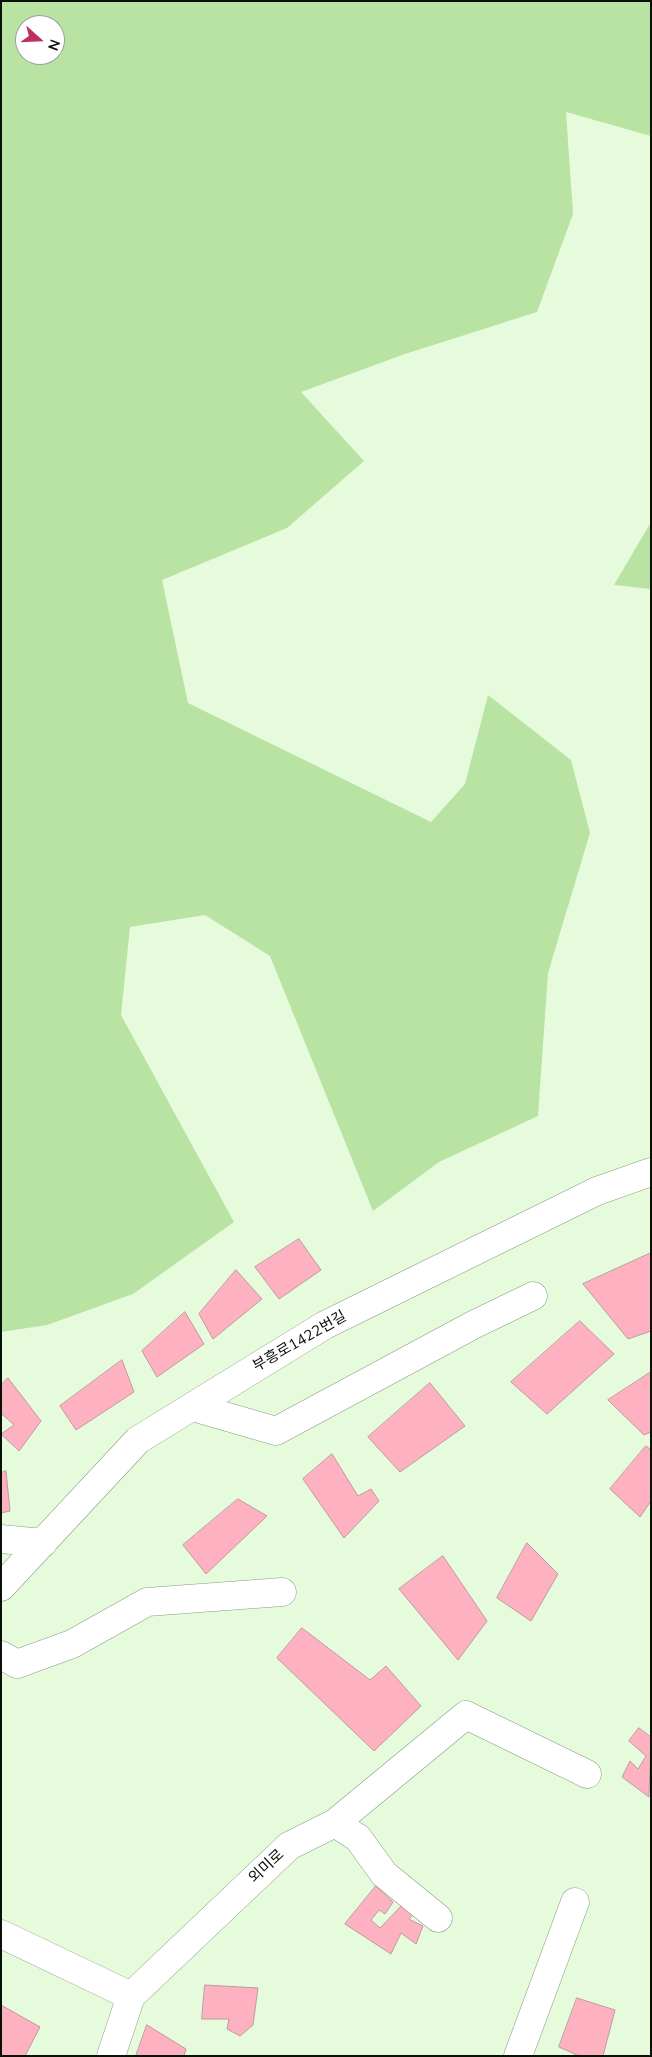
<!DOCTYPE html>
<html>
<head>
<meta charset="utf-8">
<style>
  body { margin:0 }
  #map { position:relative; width:652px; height:2057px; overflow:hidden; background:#e6fbdc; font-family:"Nunito Sans",sans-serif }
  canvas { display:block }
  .frame { position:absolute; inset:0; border:2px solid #0a1107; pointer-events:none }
  .north { position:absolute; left:15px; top:15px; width:50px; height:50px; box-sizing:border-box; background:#fff; border:1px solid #9da09c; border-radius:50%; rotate:110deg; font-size:14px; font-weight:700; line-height:20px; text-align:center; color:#0a1107 }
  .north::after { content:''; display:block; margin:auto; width:18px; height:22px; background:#be3060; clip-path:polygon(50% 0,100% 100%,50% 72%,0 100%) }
</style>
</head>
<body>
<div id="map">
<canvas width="652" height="2057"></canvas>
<div class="frame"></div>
<div class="north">N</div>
</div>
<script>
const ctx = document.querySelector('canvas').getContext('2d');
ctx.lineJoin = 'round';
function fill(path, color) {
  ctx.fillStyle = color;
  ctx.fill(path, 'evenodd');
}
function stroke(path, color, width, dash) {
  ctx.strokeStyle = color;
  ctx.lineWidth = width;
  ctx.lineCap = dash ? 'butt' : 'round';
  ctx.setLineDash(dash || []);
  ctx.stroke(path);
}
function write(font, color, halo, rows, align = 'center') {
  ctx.font = font + ' "Nunito Sans","Noto Sans KR",sans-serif';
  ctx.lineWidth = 5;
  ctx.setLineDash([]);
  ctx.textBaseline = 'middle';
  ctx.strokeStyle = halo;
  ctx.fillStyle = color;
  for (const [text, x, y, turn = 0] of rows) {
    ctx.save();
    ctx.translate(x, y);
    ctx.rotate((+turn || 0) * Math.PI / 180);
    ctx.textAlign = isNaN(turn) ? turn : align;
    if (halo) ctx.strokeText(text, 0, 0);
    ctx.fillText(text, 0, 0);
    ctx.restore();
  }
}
fill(new Path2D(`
  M1,1H651V136L566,112L573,214L537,312L405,354L301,392L364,461L287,528L162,580L188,703L431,822L465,784L488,695L571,760L590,833L548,973L538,1116L439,1162L373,1211L270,956L205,915L130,927L121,1015L234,1222L133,1294L47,1325L1,1332ZM25,25H55V55H25Z
  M651,522V589L614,585Z`), '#b8e3a3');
const building = new Path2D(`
  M299,1239L321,1270L279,1299L255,1267Z
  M651,1253V1331L628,1339L583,1284Z
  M236,1270L262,1299L213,1339L199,1314Z
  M185,1312L204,1344L157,1377L142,1351Z
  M580,1321L614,1354L547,1414L511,1382Z
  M122,1360L134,1392L76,1430L60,1406Z
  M651,1372V1432L644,1435L608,1400Z
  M8,1378L41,1421L19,1451L1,1434L14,1425L1,1413V1385Z
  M430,1383L465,1426L400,1472L368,1437Z
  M646,1446L651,1450V1501L640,1517L610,1489Z
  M332,1454L358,1496L371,1489L379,1501L344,1538L303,1479Z
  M6,1471L10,1511L1,1513V1473Z
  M238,1499L267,1516L206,1574L183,1545Z
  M527,1543L558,1574L531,1621L497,1598Z
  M443,1556L487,1621L458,1660L399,1589Z
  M302,1628L370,1680L386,1666L421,1706L374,1751L277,1658Z
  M639,1728L651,1737L649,1797L622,1777L630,1761L638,1769L646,1756L629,1741Z
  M376,1886L393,1902L385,1914L379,1910L371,1920L380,1928L405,1902L417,1910L409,1919L423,1926L416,1944L401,1933L391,1954L345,1924Z
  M205,1985L258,1988L253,2025L240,2036L227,2029L229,2019H202Z
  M577,1998L615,2010L603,2056H579L559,2047Z
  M1,2005L40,2027L25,2056H1Z
  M147,2025L186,2049L184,2056H136Z`);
fill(building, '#fdb1c1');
stroke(building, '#bf99a0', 1);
const minor = new Path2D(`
  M193,1407L276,1431L475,1324L533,1296
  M1,1539L43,1543
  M1,1587L138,1440L325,1325L597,1191L651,1172
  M1,1655L17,1664L72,1644L147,1602L282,1592
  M335,1823L358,1838L384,1874L438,1918
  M1,1934L131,1996
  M111,2056L131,1996L289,1846L335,1823L466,1715L587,1774
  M518,2056L575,1902`);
stroke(minor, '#899c80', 29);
stroke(minor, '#fff', 28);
write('15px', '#0a1107', '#fff', [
  ["부흥로1422번길",300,1342,-30],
  ["외미로",267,1867,-43]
]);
</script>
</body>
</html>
